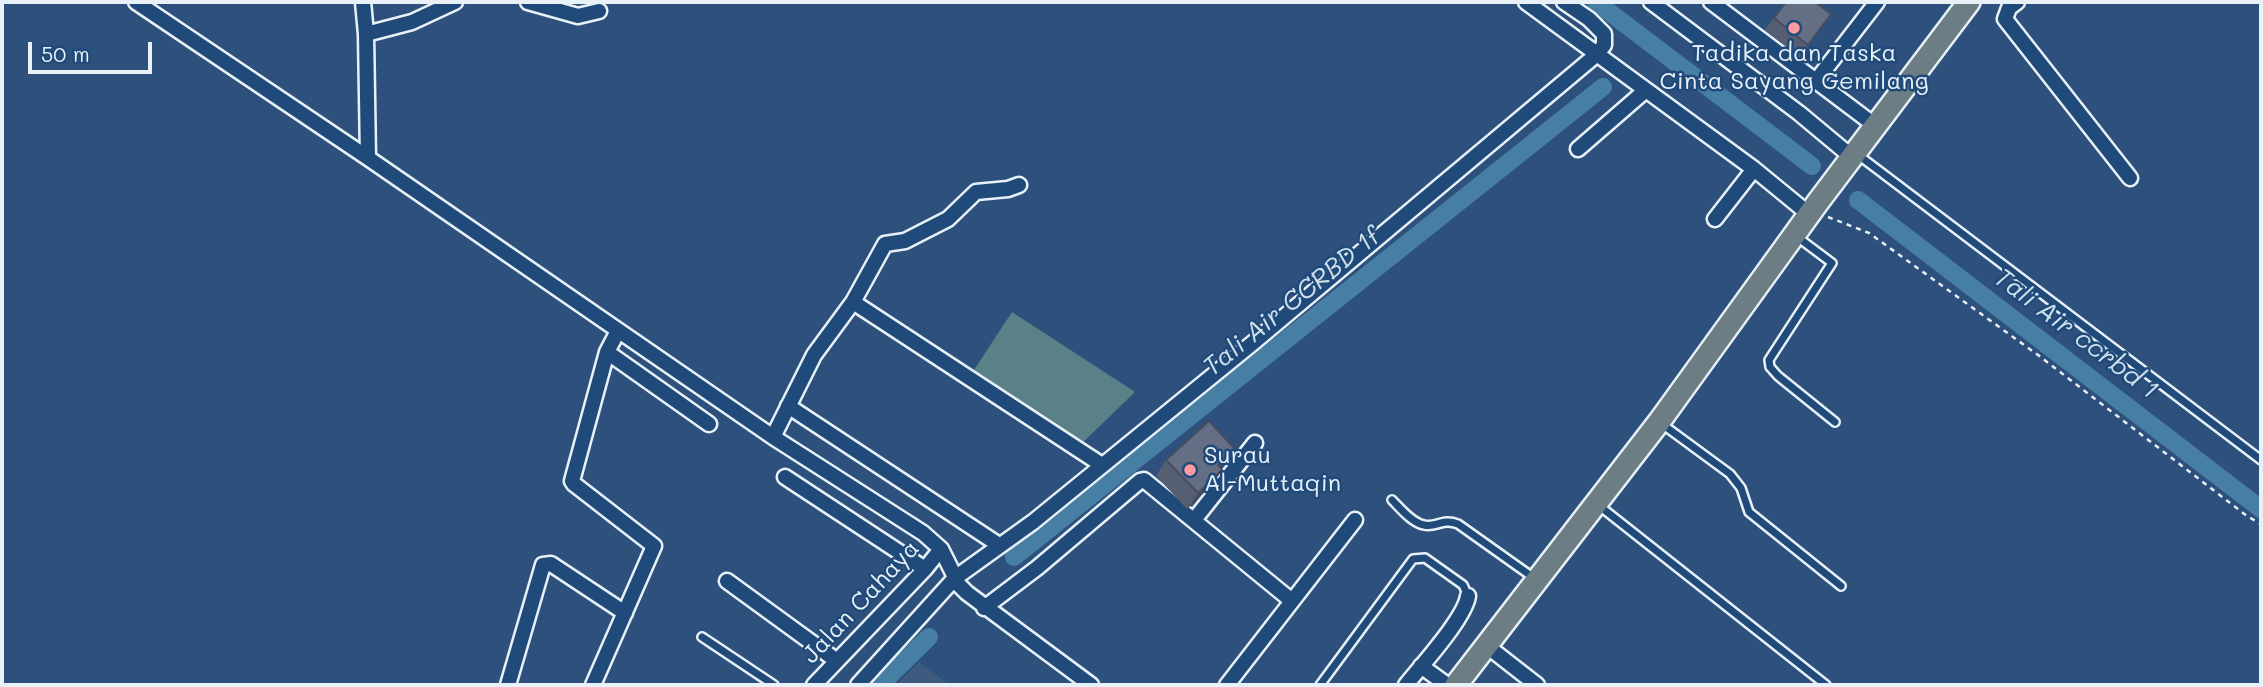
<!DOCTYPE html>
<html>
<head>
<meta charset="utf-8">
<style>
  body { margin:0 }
  #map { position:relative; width:2263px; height:687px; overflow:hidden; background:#2d517c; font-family:Mali,sans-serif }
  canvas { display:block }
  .frame { position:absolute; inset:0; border:4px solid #e8f1f8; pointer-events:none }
  .scale { position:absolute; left:28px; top:42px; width:124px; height:32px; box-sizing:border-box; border:4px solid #e8f1f8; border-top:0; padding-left:9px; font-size:21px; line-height:24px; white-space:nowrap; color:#e8f1f8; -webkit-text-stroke:5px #1f4a7a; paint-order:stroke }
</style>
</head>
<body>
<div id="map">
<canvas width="2263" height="687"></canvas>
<div class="frame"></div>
<div class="scale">50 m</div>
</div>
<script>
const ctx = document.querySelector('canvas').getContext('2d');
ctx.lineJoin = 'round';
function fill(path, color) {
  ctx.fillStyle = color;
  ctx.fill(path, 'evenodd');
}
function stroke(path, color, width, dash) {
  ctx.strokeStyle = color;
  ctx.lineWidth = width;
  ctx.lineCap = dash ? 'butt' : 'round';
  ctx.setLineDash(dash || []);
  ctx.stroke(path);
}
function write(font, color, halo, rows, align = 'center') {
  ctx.font = font + ' Mali,sans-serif';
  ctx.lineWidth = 5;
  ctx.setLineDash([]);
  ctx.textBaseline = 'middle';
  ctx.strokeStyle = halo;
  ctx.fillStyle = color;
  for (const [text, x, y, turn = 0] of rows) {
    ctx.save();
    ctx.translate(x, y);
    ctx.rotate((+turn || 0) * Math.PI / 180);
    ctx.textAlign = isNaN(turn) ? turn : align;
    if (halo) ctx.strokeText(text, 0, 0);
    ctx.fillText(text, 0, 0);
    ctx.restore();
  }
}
fill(new Path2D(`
  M919,662L950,685H896Z`), '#3e5a7f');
fill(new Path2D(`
  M1012,312L1135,392L1078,447L970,376Z`), '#5a8187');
stroke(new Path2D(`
  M1596,2L1812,166
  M1858,200L2261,509
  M1014,557L1603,87
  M880,685L929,637`), '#477ea4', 18);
const lane = new Path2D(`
  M1857,154L2261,460
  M1796,236L1832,263L1769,360L1770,367L1778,376L1835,422
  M1662,424L1730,474L1741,488L1749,512L1841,586
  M1392,500C1400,508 1412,523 1424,525C1436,528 1442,518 1458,524L1534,578
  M1597,504L1826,685
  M702,637L774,685
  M1320,685L1413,559L1425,558L1463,585L1468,596`);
const street = new Path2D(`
  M136,2L368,158L773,437L923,533L941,549L959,585L967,593L1091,685
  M363,2L366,34L368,158
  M528,2L578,16L599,11
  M1526,2L1754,169L1810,215
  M1651,2L1799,113L1853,158
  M1711,2L1877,127
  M2017,2L2009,8L2005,19L2130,178
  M366,34L412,22L455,2
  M1816,81L1877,2
  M1578,149L1646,90
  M1715,219L1754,169
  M853,302L1102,465
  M607,352L709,424
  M788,406L999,545
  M773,437L814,355L853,302L885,244L905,241L948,219L976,192L1008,189L1019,185
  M785,477L925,569
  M1194,520L1255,443
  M727,581L837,661
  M984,608L1037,568L1140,481L1144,480L1292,601
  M1487,646L1537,685
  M1421,666L1447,685
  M508,685L543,565L551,564L625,613
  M593,685L654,546L574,484L572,481L607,352L618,331
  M814,685L925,569L941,549
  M858,685L955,578L1033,522L1254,342L1596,55L1604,45V34L1589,19L1564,2
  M1227,685L1355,520
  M1406,685C1421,666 1465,618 1468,596`);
const primary = new Path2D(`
  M1456,685L1659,422L1818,202L1969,2`);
stroke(lane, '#e8f1f8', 12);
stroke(street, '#e8f1f8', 19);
stroke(primary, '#e8f1f8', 26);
stroke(new Path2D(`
  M1828,217L1869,233L2038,355L2247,516L2261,524`), '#e8f1f8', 2.5, [5, 5]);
stroke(lane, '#1f4a7a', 7);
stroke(street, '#1f4a7a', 14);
stroke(primary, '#6c7e84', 21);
fill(new Path2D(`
  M1786,2L1823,26L1800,57L1765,30Z
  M1166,460L1224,465L1220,468L1222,470L1211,486L1187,509L1156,476Z`), '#565f72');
fill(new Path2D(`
  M1235,449L1224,465L1207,481L1218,465Z
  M1222,470L1211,486L1187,509L1198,493Z`), '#464d5d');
const building = new Path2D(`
  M1786,2H1815L1831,14L1808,45L1774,18Z
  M1209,421L1235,449L1218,465L1222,470L1198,493L1166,460Z`);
fill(building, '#646e85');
stroke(building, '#464d5d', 2);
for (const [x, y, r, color] of [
  [1794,28,7,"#ff9aa2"],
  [1190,470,7,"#ff9aa2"]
]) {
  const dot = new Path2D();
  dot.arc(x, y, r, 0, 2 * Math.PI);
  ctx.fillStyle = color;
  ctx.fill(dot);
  stroke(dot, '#1f4a7a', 2.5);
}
write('24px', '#e8f1f8', '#1f4a7a', [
  ["Tadika dan Taska",1794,54],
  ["Cinta Sayang Gemilang",1794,82],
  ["Surau",1204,456,"left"],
  ["Al-Muttaqin",1204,484,"left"]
]);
write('24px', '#e8f1f8', '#1f4a7a', [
  ["Jalan Cahaya",861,602,-47]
]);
write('italic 26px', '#d0e0eb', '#1f4a7a', [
  ["Tali Air CCRBD 1f",1292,302,-39],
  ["Tali Air ccrbd 1",2076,334,37]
]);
</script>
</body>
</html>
